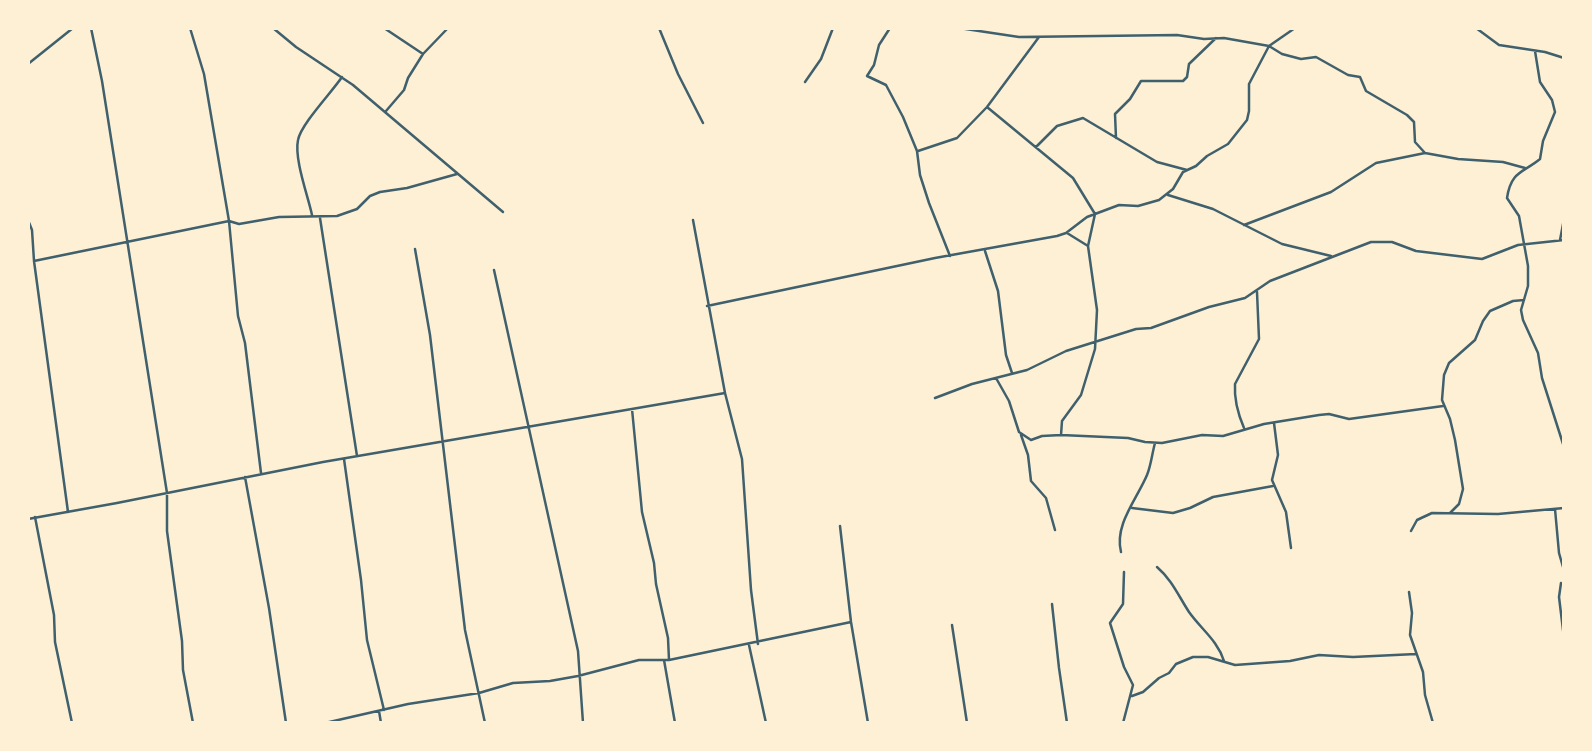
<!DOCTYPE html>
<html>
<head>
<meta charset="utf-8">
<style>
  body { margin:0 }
  #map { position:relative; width:1592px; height:751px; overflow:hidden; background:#fdf0d5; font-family:Raleway,sans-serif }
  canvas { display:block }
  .frame { position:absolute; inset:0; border:30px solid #fdf0d5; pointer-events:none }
</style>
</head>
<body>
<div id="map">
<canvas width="1592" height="751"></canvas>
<div class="frame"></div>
</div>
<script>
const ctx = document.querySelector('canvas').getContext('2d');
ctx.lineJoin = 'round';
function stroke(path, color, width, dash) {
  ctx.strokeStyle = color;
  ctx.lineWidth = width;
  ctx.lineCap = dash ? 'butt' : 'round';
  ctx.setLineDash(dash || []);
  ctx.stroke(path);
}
stroke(new Path2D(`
  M91,28L102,81L167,493V531L182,641L183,670L193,723
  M190,28L204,74L229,221L238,316L245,343L261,473
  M273,28L296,47L353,85L503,212
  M384,28L423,54
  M659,28L678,74L703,123
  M890,28L879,45L874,65L867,76L886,85L903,117L917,151L920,175L929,203L950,256
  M959,28L1019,37L1177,35L1204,39L1224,38L1269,46L1295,28
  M1476,28L1499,45L1545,52L1564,58
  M1269,46L1282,54L1301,59L1316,57L1348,75L1360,77L1366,91L1407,115L1414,122L1415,142L1425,153L1458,159L1503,162L1525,168
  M1535,51L1540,82L1552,100L1555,112L1543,141L1540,159C1523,173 1511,171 1507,198L1519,216L1528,266V286L1521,310L1523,320L1538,353L1542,378L1564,447
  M28,64L73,28
  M805,82L821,59L833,28
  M987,107L1073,178L1095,214L1088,246L1097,310L1095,349L1081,395L1062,421L1061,435
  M386,111L404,90L408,78L423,54L448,28
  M1116,138L1115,114L1130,99L1141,81H1183L1187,77L1189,64L1216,38
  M1036,147L1057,126L1083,118L1157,162L1187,170
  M918,151L957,138L987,107L1039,37
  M1168,195L1213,209L1282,244L1331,256
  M312,215C308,196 294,159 298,140C301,124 332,92 342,77
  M320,218L357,456
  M28,220L32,230L34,261L68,512
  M693,220L725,393L742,459L751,590L758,644
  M1244,225L1331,192L1376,163L1425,153
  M1067,233L1088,246
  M1560,240L1564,219
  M415,249L430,335L465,630L485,723
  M985,251L998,291L1006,355L1012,373
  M34,261L229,221L239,224L279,217L337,216L357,209L370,196L380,192L407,188L457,174
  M494,270L578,651L583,723
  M707,306L935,258L1057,236L1066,233L1087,217L1119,205L1138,206L1159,200L1173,189L1183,172L1196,166L1207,156L1228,144L1247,120L1249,111V84L1269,46
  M996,378L1009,401L1019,432L1031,440L1042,436L1061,435L1128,438L1145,442L1162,443L1202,435L1223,436L1264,424L1319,415L1329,414L1349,419L1443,406
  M935,398L972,384L1027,370L1066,351L1136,329L1151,328L1209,307L1245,298L1270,281L1371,242H1392L1416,251L1482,259L1518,245L1564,240
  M632,409L642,512L654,563L656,584L668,638L669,660
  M1274,423L1278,455L1272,480L1286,512L1291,548
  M1244,428C1238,414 1234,399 1235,384L1259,339L1257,292
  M1021,435L1028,455L1031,481L1046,498L1055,530
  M344,459L361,580L367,640L384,710
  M245,477L269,608L286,723
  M1132,508L1173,513L1190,508L1213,497L1273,486
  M1555,509L1559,553L1563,567
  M1450,513L1459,504L1463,489L1455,440L1450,419L1442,400L1444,375L1449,363L1475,340L1483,321L1490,311L1513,301L1524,300
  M35,517L54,615L55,642L72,723
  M28,519L117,503L323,462L725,393
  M840,526L851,622L868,723
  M1411,531L1417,520L1432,513L1498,514L1564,508
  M1121,552C1114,525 1137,499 1147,475C1151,465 1152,454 1155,443
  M1157,567C1172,580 1178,595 1189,612C1201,629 1218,641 1224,661
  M1561,583L1559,597L1564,638
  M1409,592L1412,613L1410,635L1423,672L1425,695L1433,723
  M1052,604L1059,668L1067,723
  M952,625L967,723
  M749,645L766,723
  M664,660L675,723
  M1564,683V703
  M1132,696L1143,692L1159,678L1169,673L1176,664L1193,657H1208L1235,665L1290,661L1319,655L1353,657L1416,654
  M379,711L381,723
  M325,723L408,704L479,693L513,683L550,681L578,676L639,660H669L851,622
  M1123,723L1133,685L1124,667L1110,623L1123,604L1124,572`), '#3f606c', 2.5);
</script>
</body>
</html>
